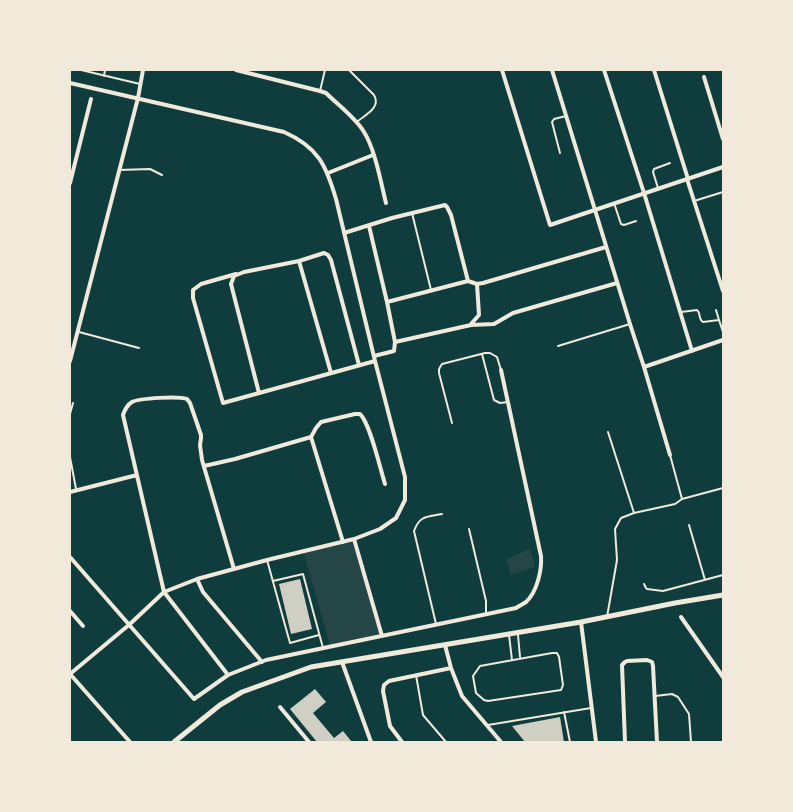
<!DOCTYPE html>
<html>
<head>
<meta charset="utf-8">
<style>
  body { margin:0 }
  #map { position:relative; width:793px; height:812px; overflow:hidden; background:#0f3d3e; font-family:Helvetica,sans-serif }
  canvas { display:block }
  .frame { position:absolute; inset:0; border:71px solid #f1e9da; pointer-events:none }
</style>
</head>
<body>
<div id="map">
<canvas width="793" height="812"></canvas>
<div class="frame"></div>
</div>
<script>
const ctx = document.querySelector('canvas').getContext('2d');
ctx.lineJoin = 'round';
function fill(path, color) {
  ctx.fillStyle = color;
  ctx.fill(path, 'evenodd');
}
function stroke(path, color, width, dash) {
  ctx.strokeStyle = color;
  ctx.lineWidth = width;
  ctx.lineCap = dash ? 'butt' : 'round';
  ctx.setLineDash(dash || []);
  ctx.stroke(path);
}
fill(new Path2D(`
  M354,539L382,636L331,648L303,551Z
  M530,549L535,567L511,575L506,559Z`), '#244646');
fill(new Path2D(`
  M300,579L312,629L291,634L279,584Z
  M315,689L326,702L313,713L334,738L343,731L352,742H317L290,709Z
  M560,717L564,742H525L512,726Z`), '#cfcfc3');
stroke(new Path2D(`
  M81,70L140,84
  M349,70L374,95C381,107 367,114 358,121
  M104,76L105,70
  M320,91L325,70
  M560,153L552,122L554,119L566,116
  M119,170L150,169L162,175
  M658,188L653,172L654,169L670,163
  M694,201L723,192
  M614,203L621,224L624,225L636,221
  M412,213L431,290
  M716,310L719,320
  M681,312L697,310C701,313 698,319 703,322L719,320L723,332
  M79,332L139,348
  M558,346L630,324
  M482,354L494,400L500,403L508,402
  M70,414L73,403
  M452,423L439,373V369L442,364L485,353H490L497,357L501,370
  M608,432L634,513L675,504L682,499L670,455
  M70,457L76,489
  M682,499L723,488
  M689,525L705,580
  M469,529L486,601V614
  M267,560L290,643L319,635
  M273,581L303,574L323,648
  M644,584L646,588L647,589L663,591L723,575
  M607,617L617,560L615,529L621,518L634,513
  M436,624L414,531C420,515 427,517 442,514
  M509,635L512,660
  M518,635L520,657
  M552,653H557L559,657L563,685L561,690L488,701L484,700L476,693L473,676L480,666Z
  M416,675L423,715L446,742
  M655,696L672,694L678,697L689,714L691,742
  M564,712L570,742
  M488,725L591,708`), '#f1e9da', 2);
stroke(new Path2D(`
  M236,70L320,91L326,93C338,105 356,118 364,132C375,149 381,183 386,203
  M502,70L550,225L723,167
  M552,70L630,324L644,367L670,455
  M604,70L644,193L692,351
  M654,70L688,179
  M704,77L723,139
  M70,83L284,132C318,147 326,165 336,199L375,361L405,477V500L396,518L380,529L354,539L267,560L197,579L164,592L130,624L70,674L130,742
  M328,173L373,155
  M687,179L723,291
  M70,183L91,99
  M369,226L387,302L395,342
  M344,233L392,218L445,205L447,207L451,215L468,281
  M299,261L331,373
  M236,274L201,284L193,290V298L223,403L375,361
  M468,281L477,284L483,283L606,247
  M387,302L468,281
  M471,324L479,315L477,284
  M374,356L394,351L395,342L471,325L494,324L513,313L617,283
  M70,361L138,98L143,70
  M644,367L723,340
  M259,393L231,284L234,276L244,272L299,261L324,253L328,255L331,260L359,365
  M311,437L343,542
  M204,466L235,459L311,437L316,428L321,422L355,414H360C370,423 380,468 385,484
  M70,492L137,475
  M354,539L382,636
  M70,557L194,699L228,675L266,660L516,608C519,606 523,604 526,602C537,592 542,570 541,556L501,370
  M197,579L203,592L262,662
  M70,611L83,626
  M681,617L723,677
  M581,622L596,742
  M445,645L451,668L462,696L501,742
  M342,662L371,742
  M228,675L164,592L123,415C125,409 127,405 132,402C140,398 179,396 187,399L190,403L201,435V438L200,445L202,460L234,569
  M280,707L309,742
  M402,742L390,726L383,691L384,685L389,681L451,668
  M625,742L622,665L625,662L627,661L647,660L652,662L653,666L657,742`), '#f1e9da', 4);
stroke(new Path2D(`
  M174,742L220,705L242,692L311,667L581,622L675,603L723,595`), '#f1e9da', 5);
</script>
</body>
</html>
